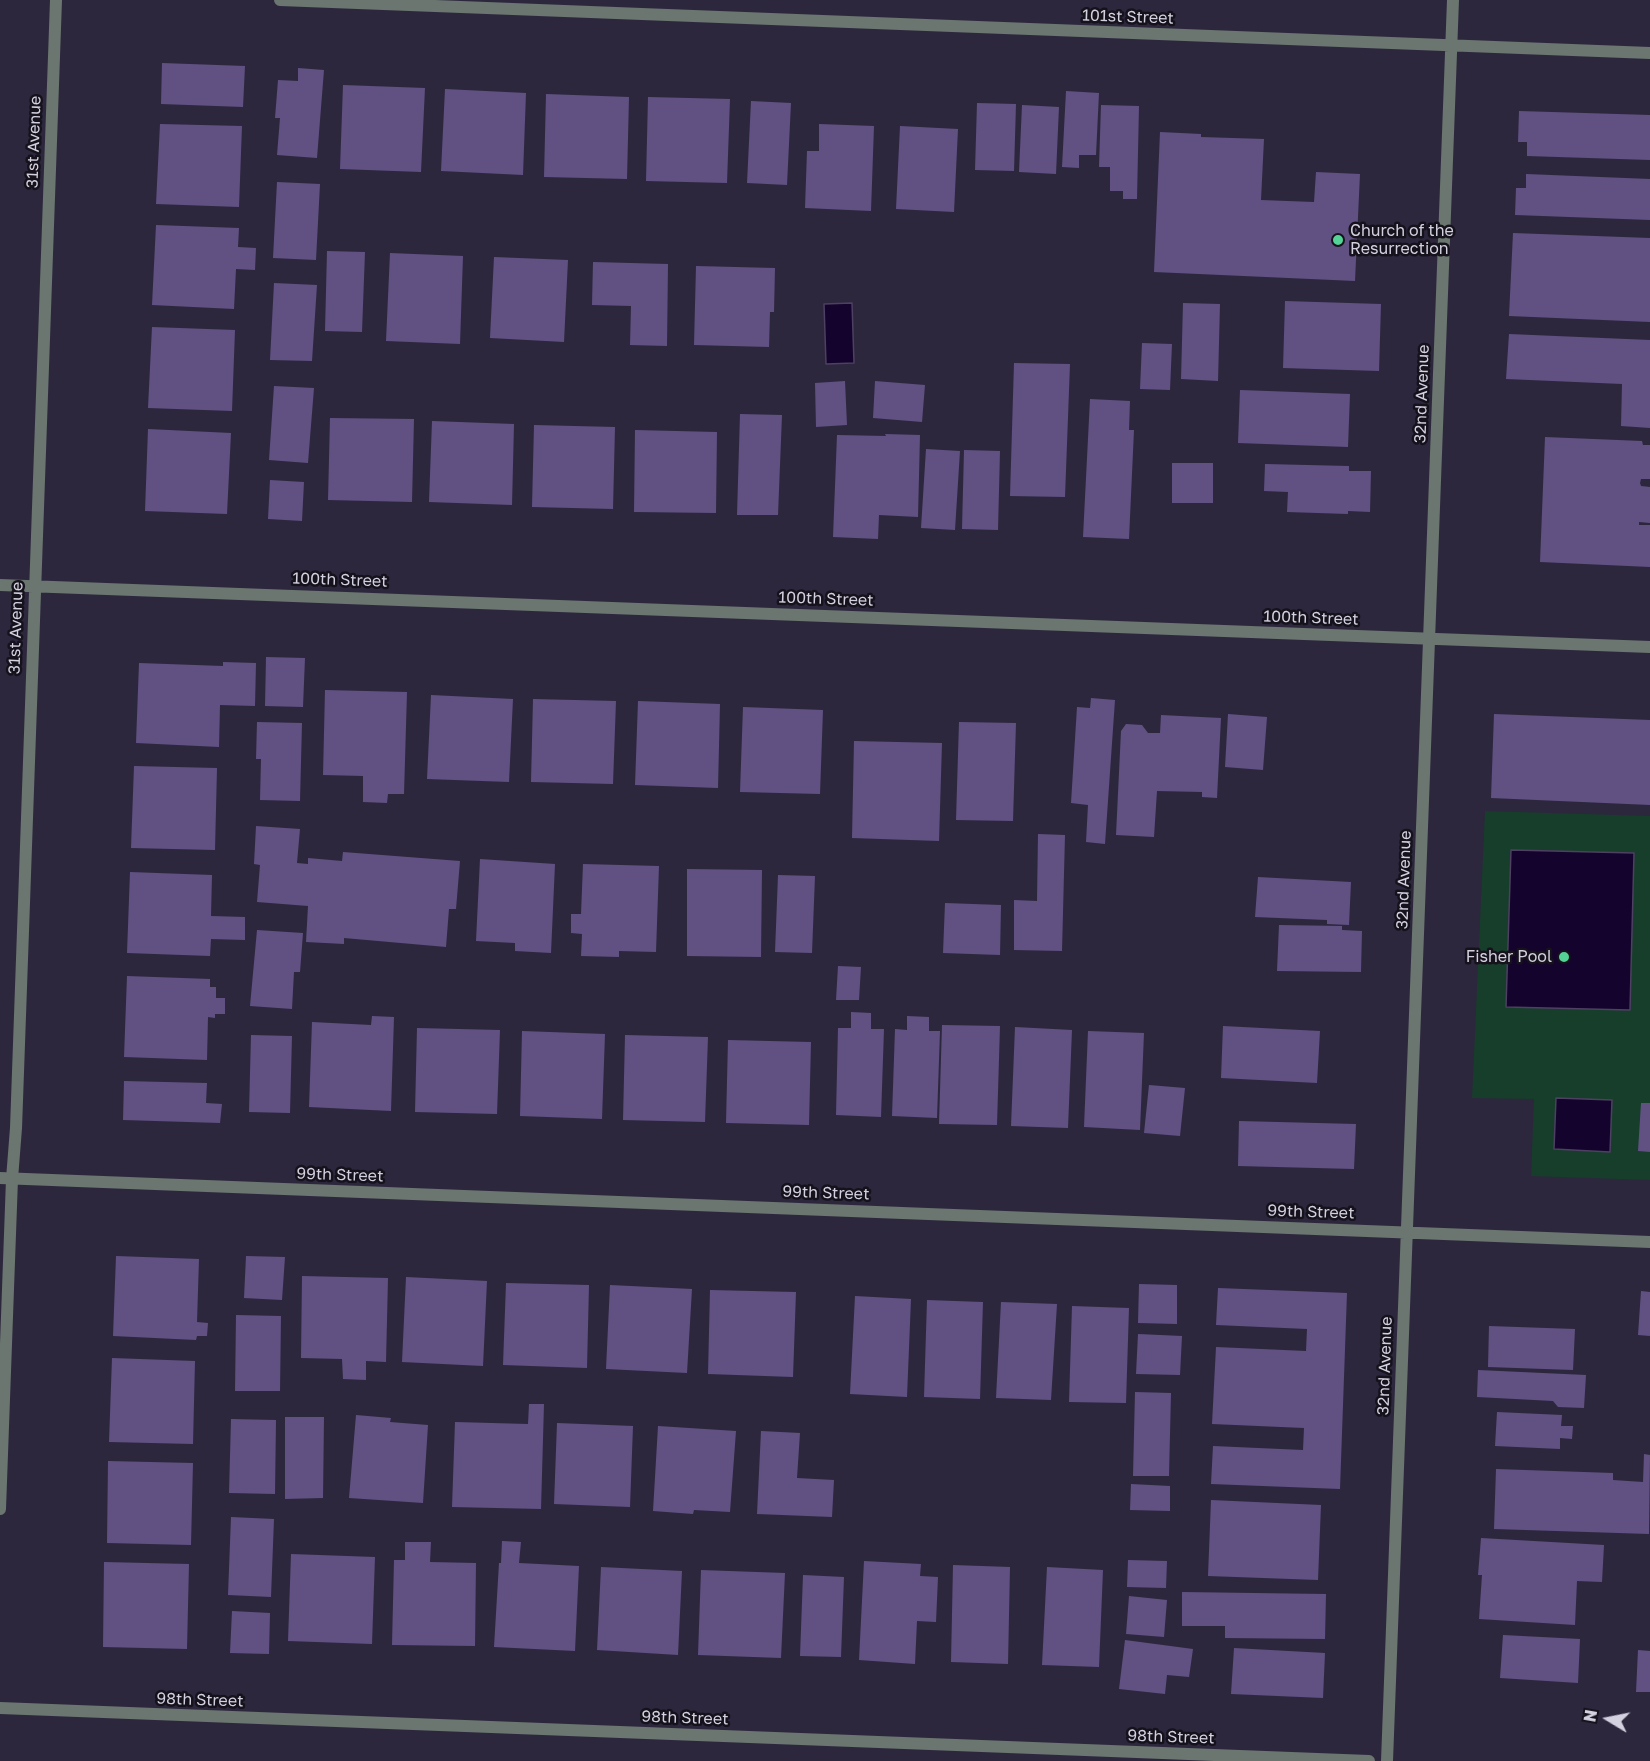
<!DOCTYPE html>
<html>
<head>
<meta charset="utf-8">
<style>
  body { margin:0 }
  #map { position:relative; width:1650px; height:1761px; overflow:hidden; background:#2d273e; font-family:"Golos Text",sans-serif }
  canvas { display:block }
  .north { position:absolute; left:1578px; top:1689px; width:60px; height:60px; -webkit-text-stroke:4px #15121c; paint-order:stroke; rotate:280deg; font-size:16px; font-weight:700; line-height:24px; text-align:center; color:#d3d0df }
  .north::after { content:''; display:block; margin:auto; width:21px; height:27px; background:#d3d0df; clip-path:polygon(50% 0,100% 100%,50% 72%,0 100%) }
</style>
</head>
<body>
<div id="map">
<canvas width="1650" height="1761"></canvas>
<div class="north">N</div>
</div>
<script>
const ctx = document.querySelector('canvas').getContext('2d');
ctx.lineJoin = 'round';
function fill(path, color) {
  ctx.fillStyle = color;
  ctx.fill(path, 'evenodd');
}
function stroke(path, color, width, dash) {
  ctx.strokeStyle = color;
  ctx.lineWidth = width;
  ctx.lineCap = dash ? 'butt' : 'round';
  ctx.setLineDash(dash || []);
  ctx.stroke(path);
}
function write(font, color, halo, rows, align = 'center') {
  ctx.font = font + ' "Golos Text",sans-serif';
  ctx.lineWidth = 5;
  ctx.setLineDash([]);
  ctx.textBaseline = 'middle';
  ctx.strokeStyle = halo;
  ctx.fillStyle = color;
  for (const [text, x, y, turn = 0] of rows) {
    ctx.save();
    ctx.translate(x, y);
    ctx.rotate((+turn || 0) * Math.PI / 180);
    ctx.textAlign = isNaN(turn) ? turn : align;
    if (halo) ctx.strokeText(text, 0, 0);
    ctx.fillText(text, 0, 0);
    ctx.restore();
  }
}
fill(new Path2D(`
  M1485,811L1650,816V1180L1531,1176L1534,1099L1472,1098Z`), '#173e2b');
const water = new Path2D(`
  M852,303L854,363L826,364L824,304Z
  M1511,850L1634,853L1630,1010L1506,1007Z
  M1556,1098L1612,1100L1610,1152L1554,1149Z`);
fill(water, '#14032c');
stroke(water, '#4d4062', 1.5);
fill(new Path2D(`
  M162,63L245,66L243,107L161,104Z
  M298,68L324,70L317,158L277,155L280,118H275L278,80L298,81Z
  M343,85L425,88L421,172L340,169Z
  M445,89L526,93L523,175L441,171Z
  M1066,91L1099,93L1096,155H1079V168L1062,167Z
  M546,94L629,97L627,179L544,177Z
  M648,97L730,99L727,183L646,181Z
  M751,101L791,103L787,185L747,183Z
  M977,103L1016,104L1014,171L975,170Z
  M1022,105L1059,107L1056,174L1019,172Z
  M1101,105L1139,106L1137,199H1123V191H1110V167H1099Z
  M1519,111L1650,115V160L1527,156V142H1518Z
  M160,124L242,126L239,207L156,204Z
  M819,124L874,126L871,211L805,208L807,151H819Z
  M900,126L958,129L954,212L896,209Z
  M1160,132L1201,134V137L1264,139L1261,200L1314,202L1316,172L1360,174L1355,281L1154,272Z
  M1526,174L1650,179V220L1515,215L1516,188H1526Z
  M277,182L320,184L316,260L273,258Z
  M156,225L239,228L238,247L256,248L255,270L236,269L234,309L152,305Z
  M1513,233L1650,238V322L1509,316Z
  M327,251L365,252L362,332L325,331Z
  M390,253L463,256L460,344L386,341Z
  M494,257L568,260L564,342L490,338Z
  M593,262L668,264L667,346L630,345L631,306L592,305Z
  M696,266L775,268L774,312H770L769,347L694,345Z
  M274,283L317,285L312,361L270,360Z
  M1285,301L1381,304L1379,371L1283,368Z
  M1183,303L1220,304L1218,381L1181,379Z
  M152,327L235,330L232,411L148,408Z
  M1509,334L1650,340V428L1621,426L1622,384L1506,379Z
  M1142,343L1172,344L1170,390L1140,389Z
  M1014,363L1070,364L1065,497L1010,496Z
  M845,381L847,425L816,427L815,383Z
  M875,381L925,385L922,422L873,418Z
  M274,386L314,388L308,463L269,460Z
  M1240,390L1350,394L1348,447L1238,443Z
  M1090,399L1130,401L1129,430H1134L1129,539L1083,537Z
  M740,414L782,415L778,515H737Z
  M330,418L414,419L412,502L328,500Z
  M432,421L514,424L512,505L429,502Z
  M534,425L615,427L613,509L532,507Z
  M148,429L231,433L227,514L145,511Z
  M635,430L717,432L716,513L634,512Z
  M885,434L920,435L918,517L879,515L878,539L833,537L837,435L886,436Z
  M1545,437L1642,441L1643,445H1650V479H1641L1640,483L1641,486L1650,487V523L1639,522V525H1650V567L1540,562Z
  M926,449L960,451L955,530L921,528Z
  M964,450L1000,451L998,530L962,529Z
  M1172,463H1213V503H1172Z
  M1265,464L1349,466V471H1371L1370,512L1348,511V514L1287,512L1288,492L1264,491Z
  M270,480L304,482L302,521L268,519Z
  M266,657L305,658L303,707L265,706Z
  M223,662L256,663L255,706L220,705L219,747L136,743L139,663L223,666Z
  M325,690L407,692L404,794H388L387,803L363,802V776L323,775Z
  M431,695L513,699L509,782L427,779Z
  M1091,698L1115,700L1105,844L1086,842L1088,805L1071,803L1077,707L1090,708Z
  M533,699L616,701L613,784L531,782Z
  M638,701L720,704L718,788L635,785Z
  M743,707L823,710L820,794L740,792Z
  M1228,714L1267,717L1263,770L1225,767Z
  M1494,714L1650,720V805L1491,798Z
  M1161,715L1221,718L1217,798L1202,797V792L1157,791L1154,837L1116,835L1121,731L1126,724L1142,725L1148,733H1160Z
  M257,722L302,723L300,801L260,800L261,759H256Z
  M959,722L1016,723L1013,821L956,820Z
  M854,741L942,743L939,841L852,838Z
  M134,766L217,768L215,850L131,848Z
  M256,826L300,829L297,863L308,864V858L342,861L343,852L460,861L456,909H449L446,947L344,938V944L306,942L308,906L257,902L260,865L254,864Z
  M1038,834L1065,835L1062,951L1014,950V900L1037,901Z
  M480,859L555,864L551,953L515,951V943L476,941Z
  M583,864L659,866L656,952L619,951V957L581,956L582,934L571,933V914H581Z
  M687,869L762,870L761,957L687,956Z
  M130,872L212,875L211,916L245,917V940L211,939L210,956L127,953Z
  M778,875L815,876L812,953L775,952Z
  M1258,877L1351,882L1349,925L1327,924V920L1255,917Z
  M945,903L1001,905L1000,955L943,953Z
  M1279,925L1342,926V930L1362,931L1361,972L1277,971Z
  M257,930L303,933L300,972H294L292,1009L250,1006Z
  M838,966L861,967L859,1000H836Z
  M127,976L210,979V987H216V998H225V1014H215V1018L208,1017L207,1060L124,1057Z
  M851,1012L871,1013V1029H884L881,1117L836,1115L838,1028H851Z
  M372,1016L394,1017L391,1111L309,1107L312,1022L371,1025Z
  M907,1016L929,1017V1031H940L937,1118L892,1116L895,1029L907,1030Z
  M942,1025L1000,1026L997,1125L939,1124Z
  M1223,1026L1320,1031L1317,1083L1221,1078Z
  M1015,1027L1072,1030L1068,1128L1011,1126Z
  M417,1028L500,1030L497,1114L415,1112Z
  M522,1031L605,1034L602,1119L520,1116Z
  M1088,1031L1144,1033L1140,1130L1084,1127Z
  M251,1035L292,1036L290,1113L249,1112Z
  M625,1035L708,1037L705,1122L623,1120Z
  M728,1040L811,1042L809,1125L726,1123Z
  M124,1081L207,1083L206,1103L222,1104L220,1123L123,1120Z
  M1149,1085L1185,1088L1180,1136L1144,1133Z
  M1641,1103H1650V1152L1638,1151Z
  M1239,1121L1356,1124L1354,1169L1238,1166Z
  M116,1256L199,1259L197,1322L208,1323L207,1336H197L196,1340L113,1336Z
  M246,1256L285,1257L282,1300L244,1298Z
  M302,1276L388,1278L386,1362L366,1361V1380L343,1379L342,1359L301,1358Z
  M406,1277L487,1281L483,1366L402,1362Z
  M506,1283L589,1285L587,1368L503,1365Z
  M1139,1284L1177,1285V1324L1138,1323Z
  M610,1285L692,1289L687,1373L606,1369Z
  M1218,1288L1347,1293L1340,1489L1211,1484L1213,1446L1303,1450L1304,1428L1212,1424L1216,1347L1306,1351L1307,1329L1216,1325Z
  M710,1290L796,1292L793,1377L708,1374Z
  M1641,1291L1650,1292V1336L1638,1335Z
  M855,1296L911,1299L907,1397L850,1394Z
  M927,1300L983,1302L980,1399L924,1397Z
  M1001,1302L1057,1304L1051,1400L996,1398Z
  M1072,1306L1129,1308L1126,1403L1069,1402Z
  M236,1315L281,1316L280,1391H235Z
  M1489,1326L1575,1329L1573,1370L1488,1367Z
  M1138,1334L1182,1336L1180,1375L1136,1374Z
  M112,1358L195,1361L193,1444L109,1442Z
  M1478,1370L1586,1375L1584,1408L1558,1407L1553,1401L1477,1397Z
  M1135,1392L1171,1393L1169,1476H1133Z
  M529,1404H544L541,1509L452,1507L455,1422L528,1424Z
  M1497,1412L1562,1415L1561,1426H1573L1572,1439L1560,1438V1449L1495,1446Z
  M356,1415L391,1418L390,1422L428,1425L423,1503L349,1498Z
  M285,1417H324L323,1498L285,1499Z
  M231,1419L276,1420L275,1494L229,1493Z
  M557,1423L633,1426L630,1507L554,1504Z
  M658,1426L736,1431L730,1512L694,1510L693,1514L653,1511Z
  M761,1431L800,1433L797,1478L834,1480L832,1517L757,1514Z
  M1644,1454L1650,1455L1649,1534L1494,1529L1496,1469L1613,1473V1480L1643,1482Z
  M108,1461L193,1463L191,1545L107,1543Z
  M1131,1484L1170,1486V1511L1130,1510Z
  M1211,1500L1321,1505L1318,1580L1208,1576Z
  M231,1517L274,1519L271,1597L228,1595Z
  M1481,1538L1604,1545L1602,1582L1577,1581L1575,1625L1479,1619L1482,1575H1478Z
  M502,1541L521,1542L519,1563L579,1566L575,1651L494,1647L499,1563H501Z
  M405,1542H431L430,1562L476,1563L475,1646L392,1645L394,1560H405Z
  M291,1554L375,1557L372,1644L288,1641Z
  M1128,1560L1167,1561L1166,1588L1127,1587Z
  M864,1561L921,1564L920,1576L938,1577L936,1622L917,1621L915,1664L859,1660Z
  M104,1562L189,1564L187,1649L103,1647Z
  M953,1565L1010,1567L1008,1664L951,1662Z
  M601,1567L682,1571L678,1655L597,1650Z
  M1047,1567L1103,1570L1099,1667L1042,1665Z
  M701,1570L785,1573L781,1658L698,1655Z
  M803,1575L844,1577L841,1657L800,1656Z
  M1182,1592L1326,1594L1325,1639L1225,1638V1626H1182Z
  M1129,1596L1167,1600L1164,1637L1126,1634Z
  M232,1611L270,1613L269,1654L230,1653Z
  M1503,1635L1580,1639L1578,1683L1500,1678Z
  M1125,1640L1193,1649L1189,1677L1167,1675L1165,1694L1119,1689Z
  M1234,1648L1325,1653L1323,1698L1231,1694Z
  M1638,1650L1650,1651V1692H1636Z`), '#605182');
stroke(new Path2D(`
  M280,0L1650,53
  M0,585L1650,647
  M0,1178L1650,1242
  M0,1509L12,1179L16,1128L56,0
  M0,1708L1369,1761
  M1387,1761L1453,0`), '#6a766f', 12);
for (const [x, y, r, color] of [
  [1338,240,6,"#53d396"],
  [1564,957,6,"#53d396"]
]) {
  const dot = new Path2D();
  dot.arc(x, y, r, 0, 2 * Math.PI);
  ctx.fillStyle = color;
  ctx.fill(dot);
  stroke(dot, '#15121c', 2);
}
write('16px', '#d3d0df', '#15121c', [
  ["101st Street",1128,17,2],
  ["31st Avenue",34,142,-88],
  ["32nd Avenue",1422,394,-88],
  ["100th Street",340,580,2],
  ["100th Street",826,599,2],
  ["100th Street",1311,618,2],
  ["31st Avenue",16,628,-88],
  ["32nd Avenue",1404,880,-88],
  ["99th Street",340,1175,2],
  ["99th Street",826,1193,2],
  ["99th Street",1311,1212,2],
  ["32nd Avenue",1385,1366,-88],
  ["98th Street",200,1700,2],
  ["98th Street",685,1718,2],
  ["98th Street",1171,1737,2]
]);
write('16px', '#d3d0df', '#15121c', [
  ["Church of the",1350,231],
  ["Resurrection",1350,249],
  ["Fisher Pool",1552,957,"right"]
], 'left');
</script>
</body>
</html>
